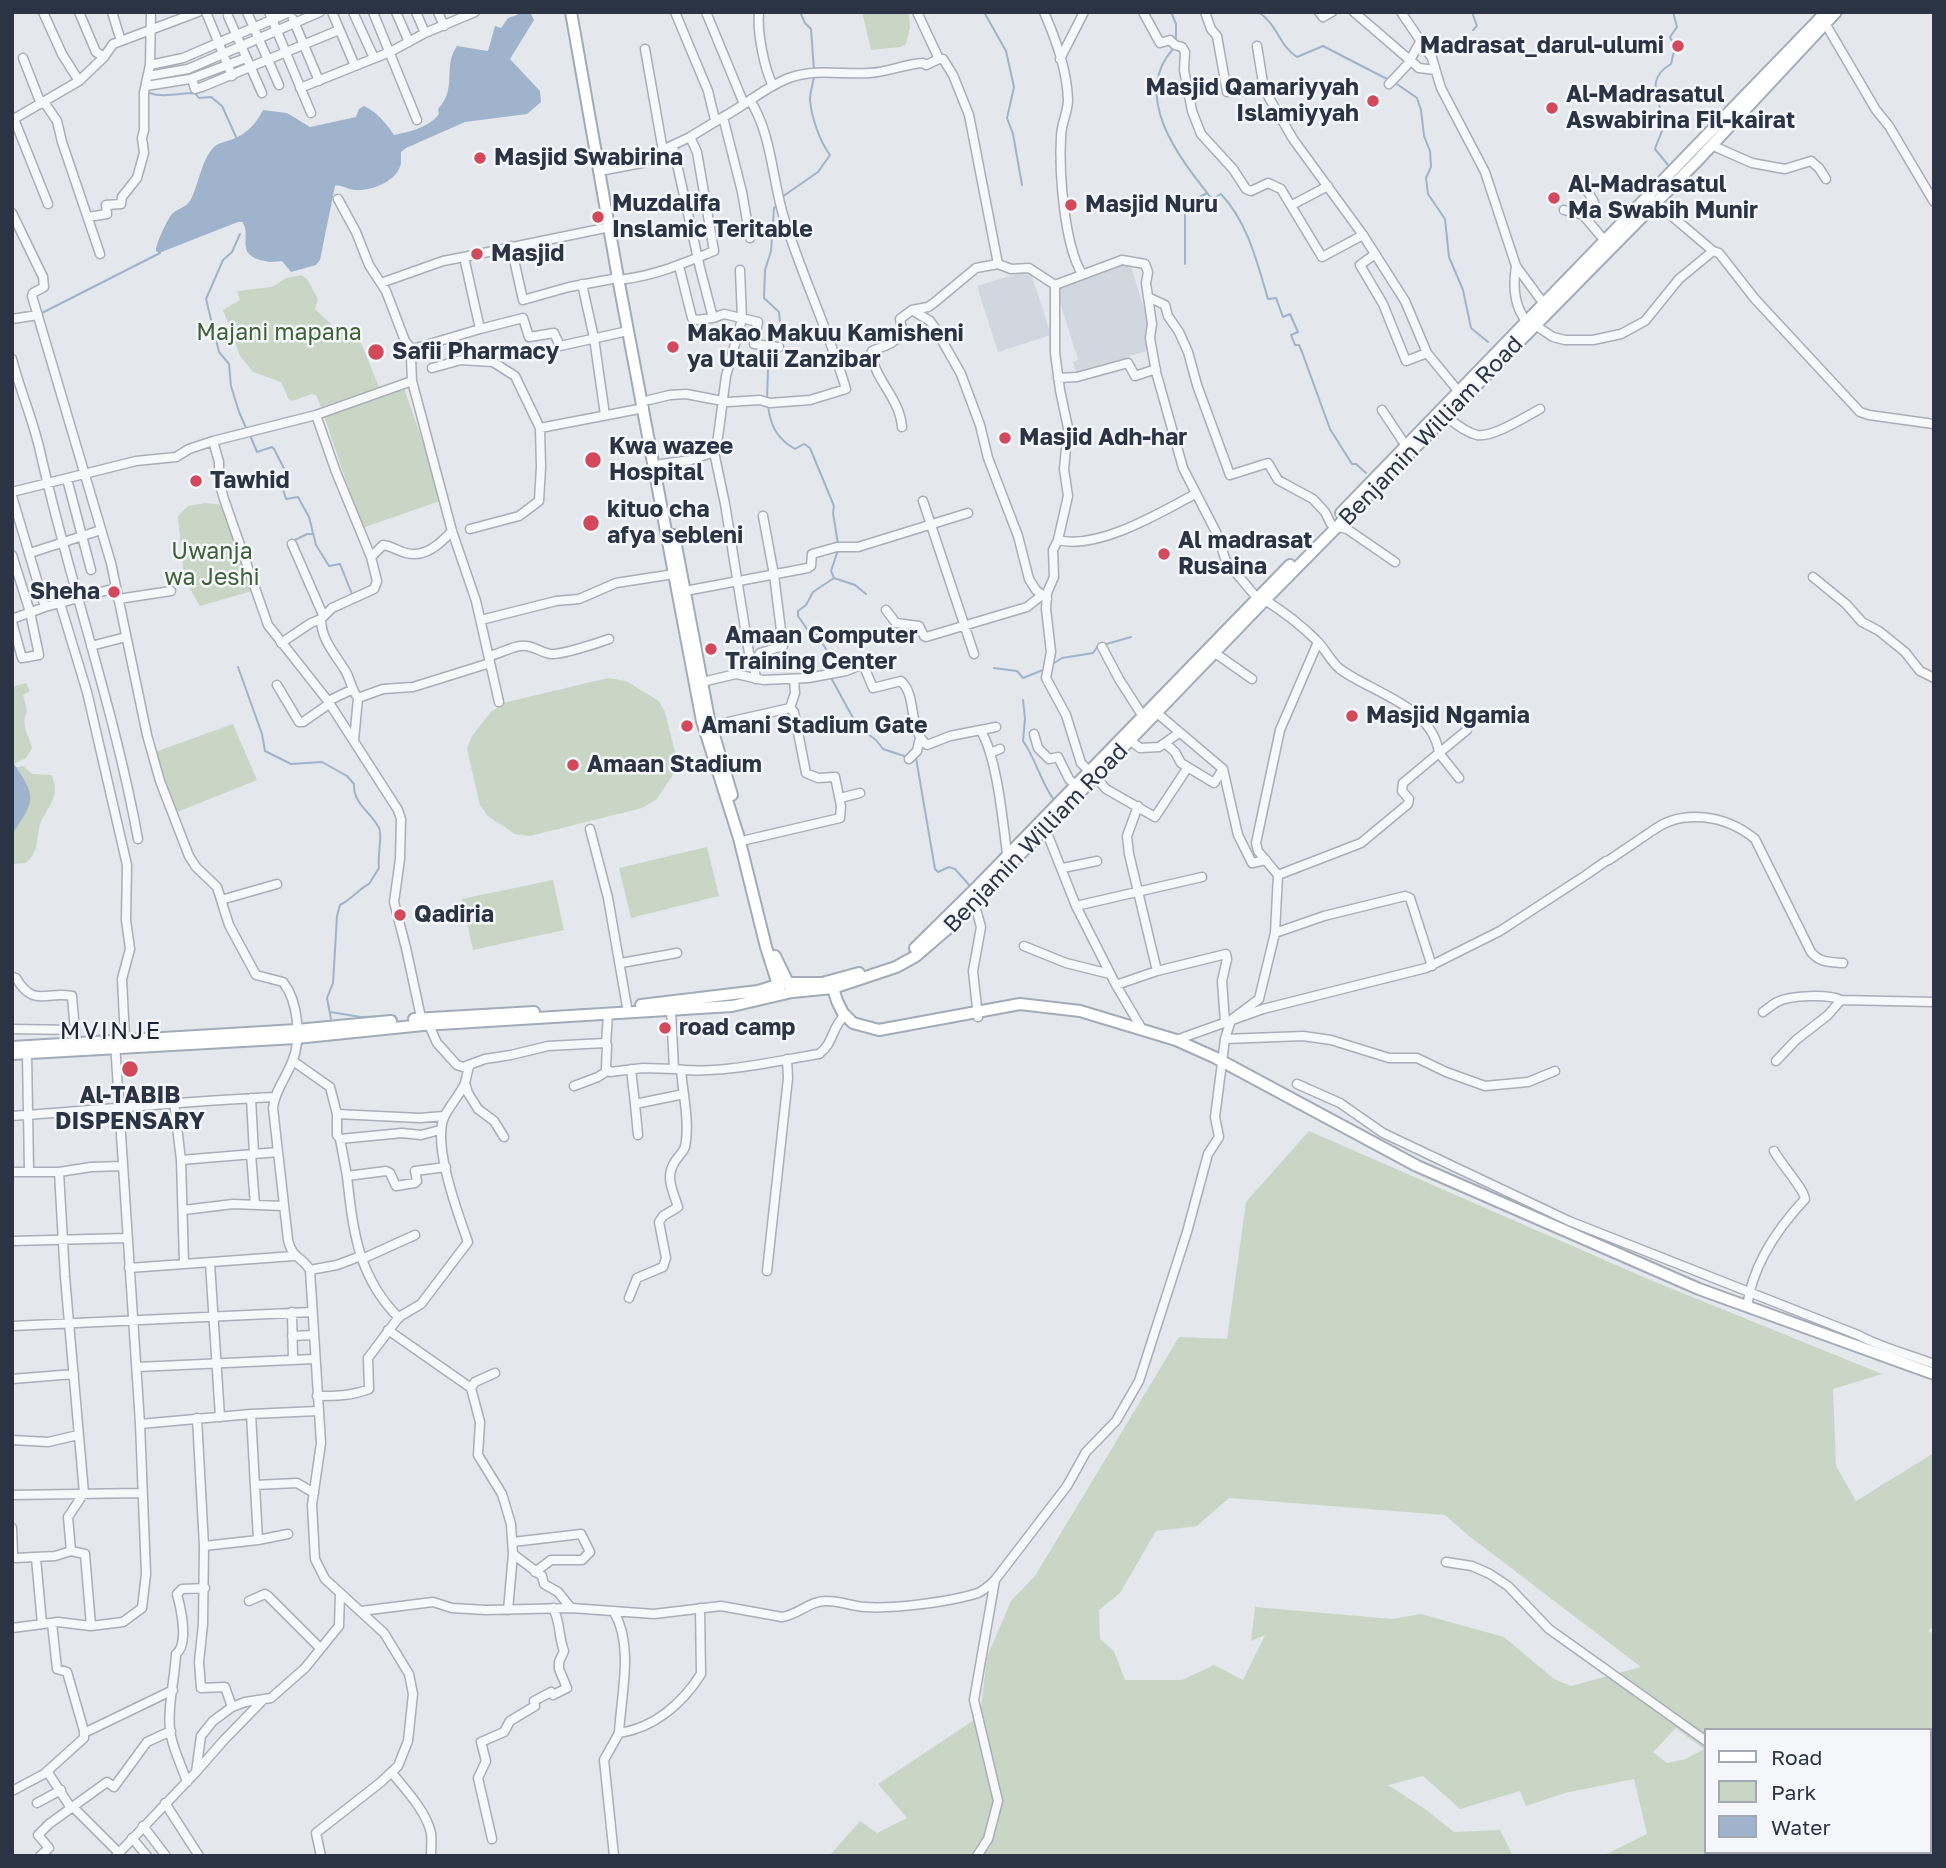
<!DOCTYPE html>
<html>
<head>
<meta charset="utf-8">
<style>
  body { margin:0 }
  #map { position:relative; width:1946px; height:1868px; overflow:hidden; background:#e4e7ec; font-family:"Golos Text",sans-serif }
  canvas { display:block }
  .frame { position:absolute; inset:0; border:14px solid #2b3445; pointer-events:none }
  .legend { position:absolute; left:1704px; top:1728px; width:228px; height:126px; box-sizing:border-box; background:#f4f6f9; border:2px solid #a4a8b1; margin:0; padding:9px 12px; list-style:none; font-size:21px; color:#2b3445 }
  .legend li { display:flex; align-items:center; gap:14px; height:35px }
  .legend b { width:35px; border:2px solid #a4a8b1 }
</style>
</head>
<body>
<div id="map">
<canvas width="1946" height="1868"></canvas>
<div class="frame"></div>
<ul class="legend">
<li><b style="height:9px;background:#fff"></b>Road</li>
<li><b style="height:19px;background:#c9d6c5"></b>Park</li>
<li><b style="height:19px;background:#9fb4cc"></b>Water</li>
</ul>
</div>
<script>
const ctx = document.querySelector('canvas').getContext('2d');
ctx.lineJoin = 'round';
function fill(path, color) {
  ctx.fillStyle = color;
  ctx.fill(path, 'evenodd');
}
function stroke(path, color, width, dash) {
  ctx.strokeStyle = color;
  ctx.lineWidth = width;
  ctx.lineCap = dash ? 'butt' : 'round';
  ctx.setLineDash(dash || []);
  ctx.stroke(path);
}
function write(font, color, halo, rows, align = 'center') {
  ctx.font = font + ' "Golos Text",sans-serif';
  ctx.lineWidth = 5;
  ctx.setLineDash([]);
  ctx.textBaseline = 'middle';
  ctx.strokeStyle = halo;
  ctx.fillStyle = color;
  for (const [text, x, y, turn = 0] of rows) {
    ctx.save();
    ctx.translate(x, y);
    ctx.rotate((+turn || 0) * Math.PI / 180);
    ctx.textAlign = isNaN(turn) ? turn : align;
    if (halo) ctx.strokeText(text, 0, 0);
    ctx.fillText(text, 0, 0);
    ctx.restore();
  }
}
fill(new Path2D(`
  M1130,263L1152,334L1151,350L1129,356L1130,359L1077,376L1073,362L1078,360L1055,286Z
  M1030,270L1051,335L998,352L977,286Z`), '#d2d6de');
fill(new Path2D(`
  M862,12H909L910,28L906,44L901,47L871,50Z
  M301,275L307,279L318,299L315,309L333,326L337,334L352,330L358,335L379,387L321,407L316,395L312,394L292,401L288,398L281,382L253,372L240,356L223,310L240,300L237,291L272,287L286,278Z
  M404,388L443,500L362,528L324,416Z
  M205,503L225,505L252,591L200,606L184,578L178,516L188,506Z
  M608,678L626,681L659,701L665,712L676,756L674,773L657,799L642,808L530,836L515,834L488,816L480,805L467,749L472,736L491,712L503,703Z
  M26,683L30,691L23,695L27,711C20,724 29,735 32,748L26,758L12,765V687Z
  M233,724L257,780L177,812L155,752Z
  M23,766L32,774L51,775C62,794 48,806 41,822C35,837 41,852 25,863L12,864V768Z
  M707,847L719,896L631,918L619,868Z
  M553,880L564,930L473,950L462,899Z
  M1309,1131L1648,1279L1882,1374L1833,1389L1836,1466L1856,1501L1934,1453V1626L1928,1631L1934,1634V1814L1930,1816V1730H1706V1852H1809L1808,1856H1602L1647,1834L1634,1779L1565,1793L1526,1806L1520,1791L1460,1809L1423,1776L1388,1785L1425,1809L1454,1832L1500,1830L1513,1856H829L860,1821L877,1833L907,1818L878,1784L980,1716L987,1657L1011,1601L1035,1576L1179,1337L1227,1339L1246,1202ZM1229,1498L1445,1515L1469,1536L1641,1667L1571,1686L1554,1679L1504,1637L1421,1614L1392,1619L1255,1607L1251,1641L1265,1635L1243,1680L1214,1665L1182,1680H1125L1114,1651L1100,1639L1099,1610L1120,1593L1156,1531L1197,1526ZM1676,1728L1704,1749L1686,1759L1667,1763L1653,1752Z`), '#c9d6c5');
fill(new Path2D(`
  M519,12H530L534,20L510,59L540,91L541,102L527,114L465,122L406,148L401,152C401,155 401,159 401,163C398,181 372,191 356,190C347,190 342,184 335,186L320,260L316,265L291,272L282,261C277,261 271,263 265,261C233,255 253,235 242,222H238L159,253L156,251C155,246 168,217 173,213C179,208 185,208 190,201C199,185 201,160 214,147C220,142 226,142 233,139C247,134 257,122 263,110L287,113L310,127L356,117L359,109L364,106C378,113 386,123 394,135C409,132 430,127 439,114L438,109C458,87 442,68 457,46L488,51L495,26L501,28L508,18L517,15Z
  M12,761C36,796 37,799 12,834Z`), '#9fb4cc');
stroke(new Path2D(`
  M800,12L805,23L811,29L814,70
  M984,12L1006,51L1014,87L1007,118L1013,134L1022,185
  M1171,12L1176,24V41
  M1258,12C1277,23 1279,46 1297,57L1323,46L1389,80
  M1472,12L1477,26L1473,30
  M1173,49C1130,97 1181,160 1212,199L1221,194C1248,223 1257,262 1268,299L1276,298L1283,317L1290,314L1298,332L1291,335L1295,345H1299L1302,352L1330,429L1352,464H1356L1366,473
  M1394,82L1417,98L1421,110L1424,136L1430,151L1431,167L1426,178L1428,194L1445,219L1449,257L1463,290L1471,328L1488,342
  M149,93C164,98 180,93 195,93L199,98L211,97L222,106L237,139
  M1668,165L1655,149C1657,141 1664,131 1663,123C1661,100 1643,80 1671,64L1675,47L1670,37L1677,27L1673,12
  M782,197L818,172L830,155C820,142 811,116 810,100C810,92 813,84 814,76
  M777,205L774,208L771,251L765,270L764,298L779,312L782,344
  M240,234L232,252L223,260L206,299L219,352L229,364L231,386L239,412L247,430
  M1185,264V205L1207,193
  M40,314L160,253
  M767,400L768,370L781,349
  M768,405C770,425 777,439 795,449L804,444L810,448L834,506L833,513L838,544
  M250,435L257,452L272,447L274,449L288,476L281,482L286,499L298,497L309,517L316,545L329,566L340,564L352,594
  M293,541L307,534H313
  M838,550L831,571L834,578L855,585L866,594
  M1103,645L1131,637
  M1051,665L1062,658L1093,653L1098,646
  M238,667L262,734L265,751L291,764L322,762L347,776L354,784C353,804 371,812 379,828C383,835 377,856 379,868L369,884C361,887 351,900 340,905L337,916L333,983L327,998L331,1019
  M994,668L1017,671L1023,678L1043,670
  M828,671V653L818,635H811L798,616V611L806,605L813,592L834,578
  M830,676L858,727L876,740L883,749L907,757
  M1023,700L1025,719L1023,741C1036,759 1040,781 1054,800
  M916,758L935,869L938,872L949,867L955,869L970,886
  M330,1012L361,1017L395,1016`), '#9fb4cc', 2);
const minor = new Path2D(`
  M43,12L62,54L79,81
  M79,12L96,52L104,57
  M206,12L232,76
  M247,12L279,85
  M269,12L311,113
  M332,12L355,66
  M353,12L374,58
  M373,12L417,120
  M396,12L409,42
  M416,12L425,33
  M438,12L444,26
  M675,12L708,91L715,120
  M706,12L744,104
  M759,12C757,32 764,68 773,86
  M917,12L939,59H943L953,75L969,115L998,264
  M1044,12C1056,40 1067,70 1068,100C1068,112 1061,124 1061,137C1059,172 1064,244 1082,274
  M1143,12L1160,43L1170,40L1175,45L1182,47L1185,52L1184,70L1192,111L1201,134L1233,169L1246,189L1251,191L1268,183L1281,189L1322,257L1363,235L1405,301L1427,353L1459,392
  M1205,12L1211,29L1217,36L1227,92L1264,89
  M1319,12L1323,17L1332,12
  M1354,12L1419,68L1435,70
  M1401,12L1432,58L1441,88L1485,172L1516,266L1544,304
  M228,16L262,93
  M293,19L319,81
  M1825,23L1876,110L1889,126L1934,202
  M121,41L198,12
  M1257,46L1264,89L1293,139L1363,235
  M645,49L663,151
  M23,58L41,104
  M1060,59L1084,12
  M150,65L183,58L290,12
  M148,76L188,69L320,12
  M192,79L195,89L202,87L339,30
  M1389,84L1408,64L1420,42
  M146,86L190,79L246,58
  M300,88L390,52L425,33L475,12
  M44,102L57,121L62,142L100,254
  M723,117C746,105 765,87 789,78C816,68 842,75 870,73C888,72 905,64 923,63L926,65L939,59
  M14,119L48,204
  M12,120L79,81L104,57L113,44L121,41L112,12
  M1711,145L1752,163L1785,169L1811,161L1819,168L1826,179
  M673,146L700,268L713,318L724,314L758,322L754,344L779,347
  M605,170L642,163L654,154L690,137L723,117L742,192L750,238
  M1582,182L1594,202L1583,215
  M338,199L356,232L369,265L386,291L405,341L413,351
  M1654,201L1713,251
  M1292,205L1328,186
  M1564,210L1583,215L1605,241
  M12,213L43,277L44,287L33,293L32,296L111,563L147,735L160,781L189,856L196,867L217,887L229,925L256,975L283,982C298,1001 302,1039 292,1062C286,1078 275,1090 273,1108L288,1240C293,1260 301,1255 310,1270L321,1443L312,1505L315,1559L325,1579L384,1633L409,1674L413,1694L408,1741L398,1766L381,1782L316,1833L321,1856
  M88,217L107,214L106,205L121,204L122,197L137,178L144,153L142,138L144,130V92L150,65L151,12
  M610,227L464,257L480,329L523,318L529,337L554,333L560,346L628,331
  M511,246L523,300L569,287L618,278
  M1375,254L1360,265L1383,304L1406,361L1427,353
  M679,266L692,318L696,320L713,318
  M1516,266C1513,285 1514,307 1527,322
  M625,279C657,275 684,263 714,251L697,152L690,137
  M381,283L443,261L464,257
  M582,284L594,338L605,415
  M1055,285V353L1060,390L1068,428L1064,469L1068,496L1058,540L1053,550L1054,577L1047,593L1046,609L1051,652L1046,678L1066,715L1081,763L1089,771
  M1148,297L1165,305L1168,316L1179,332L1188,352L1197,385L1230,475L1268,463L1278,480L1313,499L1325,512L1331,524
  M912,310L930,321L935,328L961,374L980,425L988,458L1018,536L1029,579L1036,590L1047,599
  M12,319L38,315
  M1535,325L1553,337L1565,340H1593L1621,334L1645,321L1679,279L1713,251L1719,253L1755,299L1860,412L1869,415L1934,424
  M480,329L416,348L411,358L412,381L452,531L476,601L499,702
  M12,359C20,390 33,420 40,451C69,581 114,707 138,839
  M432,368L461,360L493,362L515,376L540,428L541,467L539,501L519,516L470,529
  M1058,378L1077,377L1128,363L1135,376L1156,369
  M649,400L670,395L686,394L728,402L760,400L770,403L810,400L846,389C829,332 802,276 784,218C772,179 772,135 750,100
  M1382,410L1406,446
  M316,415L336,472L371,557L377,581L374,589L332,608L321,619C321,640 336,655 346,672C351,681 351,689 358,698
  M1447,417C1456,424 1465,432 1477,435C1492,438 1525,417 1540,409
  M902,427C900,399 876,381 871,354L872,351C884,346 894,344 903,333L900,319L912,310L928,307L935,302L976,268L998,264L1011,269L1029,268L1055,285L1122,260L1145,264L1148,272L1146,283L1152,324L1150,338L1156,372L1183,468L1216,532L1226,561L1257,598
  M540,428L644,408
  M213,441L219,462V482L224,499L268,625L328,701L398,810L401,819L400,859L394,902L406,948L422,1022
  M714,452L725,504L749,653L754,665
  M661,464L691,460L714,452L718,437L726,376L742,319L740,270
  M67,479L91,570
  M12,492L136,461L176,457L189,449L213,441L316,415L412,381
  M12,496L45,607
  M923,501L974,654
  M1338,527L1347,529L1395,562
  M1058,540C1098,550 1160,513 1195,494
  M292,544L323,615
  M30,553L101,530
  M12,555L30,612L39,655L22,658L12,622
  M371,557L383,545C392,546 398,551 406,553C425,558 440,544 452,531
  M1813,577L1846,604L1862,622L1879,631L1905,652L1920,671L1934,678
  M685,591L808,568L811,566L812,554L837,547H858L968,513
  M118,599L171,591
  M1265,600C1284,612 1300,624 1316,640C1325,648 1330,661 1340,669C1372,693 1432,705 1439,753L1403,783L1402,791L1409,799L1408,804L1361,843L1278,875
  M60,603L87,692L127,865L126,920L130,949L122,979L125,1039
  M886,610L896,623L919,626L924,636L926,637L1027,607L1042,595
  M12,619L45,607L116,588
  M481,620L556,601L579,599L616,583L674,574
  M281,643L311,623L321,619
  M91,646L126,637
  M1102,647L1119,679L1142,715
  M1215,653L1252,679
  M489,656C499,654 511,647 520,646C532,644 541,653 551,654C561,655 598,643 609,639
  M756,679L754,665L760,653L783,646L774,575L763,516
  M702,682L736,674L763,680L808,678L846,671L863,664L873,688L901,681C918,697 907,728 927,745L950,736L996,727
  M277,685L299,722H303L329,704
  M328,701L351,690
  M1157,713L1223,769L1238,835L1252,863L1266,860
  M706,727L790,708L795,693L794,679
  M981,731C997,758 1003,822 1007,854
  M1034,734L1038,748L1049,759L1058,757L1069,779L1075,785
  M354,741L358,698L383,689L413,687L490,663
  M1131,741L1140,748L1159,747L1179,733
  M1165,743L1175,752L1181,763L1214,783L1223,769
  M990,753L1000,749
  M909,759L917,751L920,738
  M1095,776L1106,789L1155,817L1188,767
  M1459,778L1439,753L1467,730
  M840,798L860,793
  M1138,806L1127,836L1129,854L1157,971
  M1045,828L1076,906L1116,985L1142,1029
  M590,829L608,898L627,1007
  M1652,831C1682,808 1726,815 1755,839L1811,952C1820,963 1830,962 1843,963
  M746,840L840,818L841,806L835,777L818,778L806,773L794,712L790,708
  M1609,860L1649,833
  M1063,868L1097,861
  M1586,875L1606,861
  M221,900L277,884
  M974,902L981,927L973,971L978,1017
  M1076,906L1202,877
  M1275,933L1324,916L1405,896L1410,898L1432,966
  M1024,946L1066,963L1110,974
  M621,963L677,953
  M12,977L16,978C34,1008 45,991 72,996L76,1042
  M1116,985L1157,971L1226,954L1227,959L1222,981L1225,1022
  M671,1010L674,1069C718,1075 775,1061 819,1054C834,1043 831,1028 845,1015
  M1763,1012C1767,1009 1772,1005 1777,1002C1790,995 1829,994 1841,1000
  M429,1025L437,1043L457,1065L463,1067L485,1059L511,1055L548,1046L605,1043L607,1045L606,1068L610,1072L643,1068L674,1069
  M12,1029L75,1030
  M1225,1039L1303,1036L1331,1040L1389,1058H1417L1446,1072L1485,1086L1528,1082L1555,1071
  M1176,1040L1263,1009L1426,968L1500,931L1583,877
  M606,1044L608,1014
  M27,1053L29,1171
  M293,1061L330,1087L337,1114V1135L340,1139L347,1176L386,1171L390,1173L396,1186L415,1183L417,1181L415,1171L446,1167
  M1776,1061L1796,1040L1828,1015L1841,1000L1934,1002
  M469,1066L465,1083L468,1093L478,1109L494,1121L504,1137
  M631,1069L635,1104
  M1297,1084L1340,1103L1383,1133L1569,1221L1858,1335C1882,1348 1908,1354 1934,1364
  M574,1086L598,1077L607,1071
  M251,1098L254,1154
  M174,1102L181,1160L184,1263
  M337,1114L420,1118L444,1116
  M12,1116C100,1110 187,1101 274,1097
  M638,1135L635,1104L684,1094
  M340,1139L402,1133L421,1135L440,1130
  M251,1154L255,1205
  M181,1160L278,1152
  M12,1172H59L91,1167L122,1166
  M347,1176C353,1231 358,1277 399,1318
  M184,1210L233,1204L283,1206
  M12,1241L127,1238
  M362,1259L415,1235
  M210,1263L220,1417
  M129,1268L294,1256
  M310,1270L337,1265L361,1256
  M767,1271L788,1078L787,1059
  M629,1298L637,1278L663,1267L666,1258L659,1222L663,1216L678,1207C673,1191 664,1176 676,1160C679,1156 683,1152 685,1147C690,1122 683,1095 681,1070
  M1747,1307C1752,1266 1777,1229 1805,1199C1804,1189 1781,1164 1774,1151
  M292,1312L293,1360
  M12,1326L312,1312
  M388,1330L471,1388L480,1422L478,1455L502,1494L511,1524L513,1554L508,1610
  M292,1336L313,1335
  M137,1367L314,1359
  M12,1379L74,1374
  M471,1388L475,1382L495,1373
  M317,1396C335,1396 352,1396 369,1389L368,1358L399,1317L421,1304L468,1242C458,1214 434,1149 443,1120C447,1108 459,1097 465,1083
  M197,1418L204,1546L258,1540L251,1414
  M140,1424L251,1414L318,1411
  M12,1440L48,1442L78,1435
  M255,1485L297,1483L314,1493
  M12,1495L141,1493
  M12,1528L13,1556
  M258,1540L288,1534
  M513,1542L581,1534L590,1552L582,1560H551L535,1572
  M204,1546L203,1624L199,1662L201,1688L225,1687L232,1707
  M71,1551L85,1554L91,1626
  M513,1554L542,1576L544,1584L558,1592L571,1608
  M12,1556L15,1558L55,1556L71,1551L68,1517L84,1493L65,1277L59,1172
  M36,1558L42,1624
  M1446,1562L1472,1566L1490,1574L1508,1586L1549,1629L1706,1741
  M249,1601L265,1594L268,1596L320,1648
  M361,1611L433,1602L452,1608L486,1610L571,1608L654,1614L721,1606L782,1617C798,1615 811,1600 827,1601C840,1601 852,1606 865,1607C893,1609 950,1602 978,1593C984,1590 990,1585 995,1580
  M614,1612C634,1646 621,1695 619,1733
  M12,1628L58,1622L91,1626L123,1622L142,1608L146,1574L140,1424L115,1043
  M84,1733L173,1690
  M47,1771L71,1808
  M196,1772L224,1740L262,1701
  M392,1773C406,1790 426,1811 431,1833C432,1840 431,1849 431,1856
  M187,1782C182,1767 174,1751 171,1736C166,1712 175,1679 176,1654C189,1644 181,1609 177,1594L182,1589L205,1588
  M12,1791L44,1774L84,1738V1731L67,1672L57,1669L52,1623
  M37,1803L61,1790
  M165,1803L199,1856
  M73,1807L119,1853
  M143,1826L166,1856
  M132,1838L147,1856
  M492,1839L478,1778L486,1761L481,1742L504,1732L510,1721L535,1706L534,1701L551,1692L553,1695L567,1688L559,1669V1662L564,1651C558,1636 561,1623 553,1608
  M1930,1846L1934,1844
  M40,1856L49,1848L38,1835L49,1824L107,1782L114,1787L147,1742L171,1731
  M116,1856L196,1772L201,1736L213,1721L232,1707L245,1702L271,1698L305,1668L339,1626L340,1593
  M614,1856L604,1760L619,1733C654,1728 682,1704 701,1674L700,1608
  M977,1856L988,1839L998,1801L974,1700L995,1580L1067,1486L1086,1452L1116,1421L1139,1381L1187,1232L1208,1154L1219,1137L1215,1117L1225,1039L1231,1020L1259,999L1275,933L1278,875L1258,851L1256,843L1280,730L1318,642`);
const major = new Path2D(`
  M571,12L618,278L702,721L739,838L766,947L779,988
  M1341,513L1826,12
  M674,535L709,719L732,795
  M915,948L978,886L1290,565
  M775,956L791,989
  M831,982L837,1001L843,1013L853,1023L879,1030L1020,1004L1080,1011L1176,1040L1214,1057L1417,1166L1699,1289L1934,1374
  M641,1005L758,991L784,983H822L859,973
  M414,1019L534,1012
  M12,1047L297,1030L391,1021
  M12,1054L296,1038L423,1025L732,1006L792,992L833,988L896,967L916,956L952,925L1265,600L1699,159L1836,12`);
stroke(minor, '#a9aeb7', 11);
stroke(major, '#a3abb8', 14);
stroke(minor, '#f7f8fa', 8);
stroke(major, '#fff', 10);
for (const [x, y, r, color] of [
  [1678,46,7,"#d1495b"],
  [1373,101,7,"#d1495b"],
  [1552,108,7,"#d1495b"],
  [480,158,7,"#d1495b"],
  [1554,198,7,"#d1495b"],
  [1071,205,7,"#d1495b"],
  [598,217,7,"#d1495b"],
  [477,254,7,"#d1495b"],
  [673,347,7,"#d1495b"],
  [376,352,9,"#d1495b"],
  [1005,438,7,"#d1495b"],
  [593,460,9,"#d1495b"],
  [196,481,7,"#d1495b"],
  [591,523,9,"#d1495b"],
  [1164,554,7,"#d1495b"],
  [114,592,7,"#d1495b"],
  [711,649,7,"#d1495b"],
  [1352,716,7,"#d1495b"],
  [687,726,7,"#d1495b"],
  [573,765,7,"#d1495b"],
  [400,915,7,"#d1495b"],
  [665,1028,7,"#d1495b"],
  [130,1069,9,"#d1495b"]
]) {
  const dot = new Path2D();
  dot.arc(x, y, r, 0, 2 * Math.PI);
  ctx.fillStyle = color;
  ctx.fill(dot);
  stroke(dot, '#f4f6f9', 2.5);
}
write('bold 23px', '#2b3445', '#f4f6f9', [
  ["Madrasat_darul-ulumi",1664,46,"right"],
  ["Masjid Qamariyyah",1359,88,"right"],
  ["Islamiyyah",1359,114,"right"],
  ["Al-Madrasatul",1566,95],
  ["Aswabirina Fil-kairat",1566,121],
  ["Masjid Swabirina",494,158],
  ["Al-Madrasatul",1568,185],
  ["Ma Swabih Munir",1568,211],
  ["Muzdalifa",612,204],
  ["Inslamic Teritable",612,230],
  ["Masjid Nuru",1085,205],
  ["Masjid",491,254],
  ["Makao Makuu Kamisheni",687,334],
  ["ya Utalii Zanzibar",687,360],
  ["Safii Pharmacy",392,352],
  ["Masjid Adh-har",1019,438],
  ["Kwa wazee",609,447],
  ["Hospital",609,473],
  ["Tawhid",210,481],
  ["kituo cha",607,510],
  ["afya sebleni",607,536],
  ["Al madrasat",1178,541],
  ["Rusaina",1178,567],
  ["Sheha",100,592,"right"],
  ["Amaan Computer",725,636],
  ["Training Center",725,662],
  ["Masjid Ngamia",1366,716],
  ["Amani Stadium Gate",701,726],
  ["Amaan Stadium",587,765],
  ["Qadiria",414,915],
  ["road camp",679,1028],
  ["Al-TABIB",130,1096,"center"],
  ["DISPENSARY",130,1122,"center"]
], 'left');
write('23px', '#3f6138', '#f4f6f9', [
  ["Majani mapana",279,333],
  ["Uwanja",212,552],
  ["wa Jeshi",212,578]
]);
write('23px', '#2b3445', '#f4f6f9', [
  ["Benjamin William Road",1431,431,-46],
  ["Benjamin William Road",1036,838,-46]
]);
ctx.letterSpacing = '2px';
write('24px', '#1d2536', '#f4f6f9', [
  ["MVINJE",111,1031]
]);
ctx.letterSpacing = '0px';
</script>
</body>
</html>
